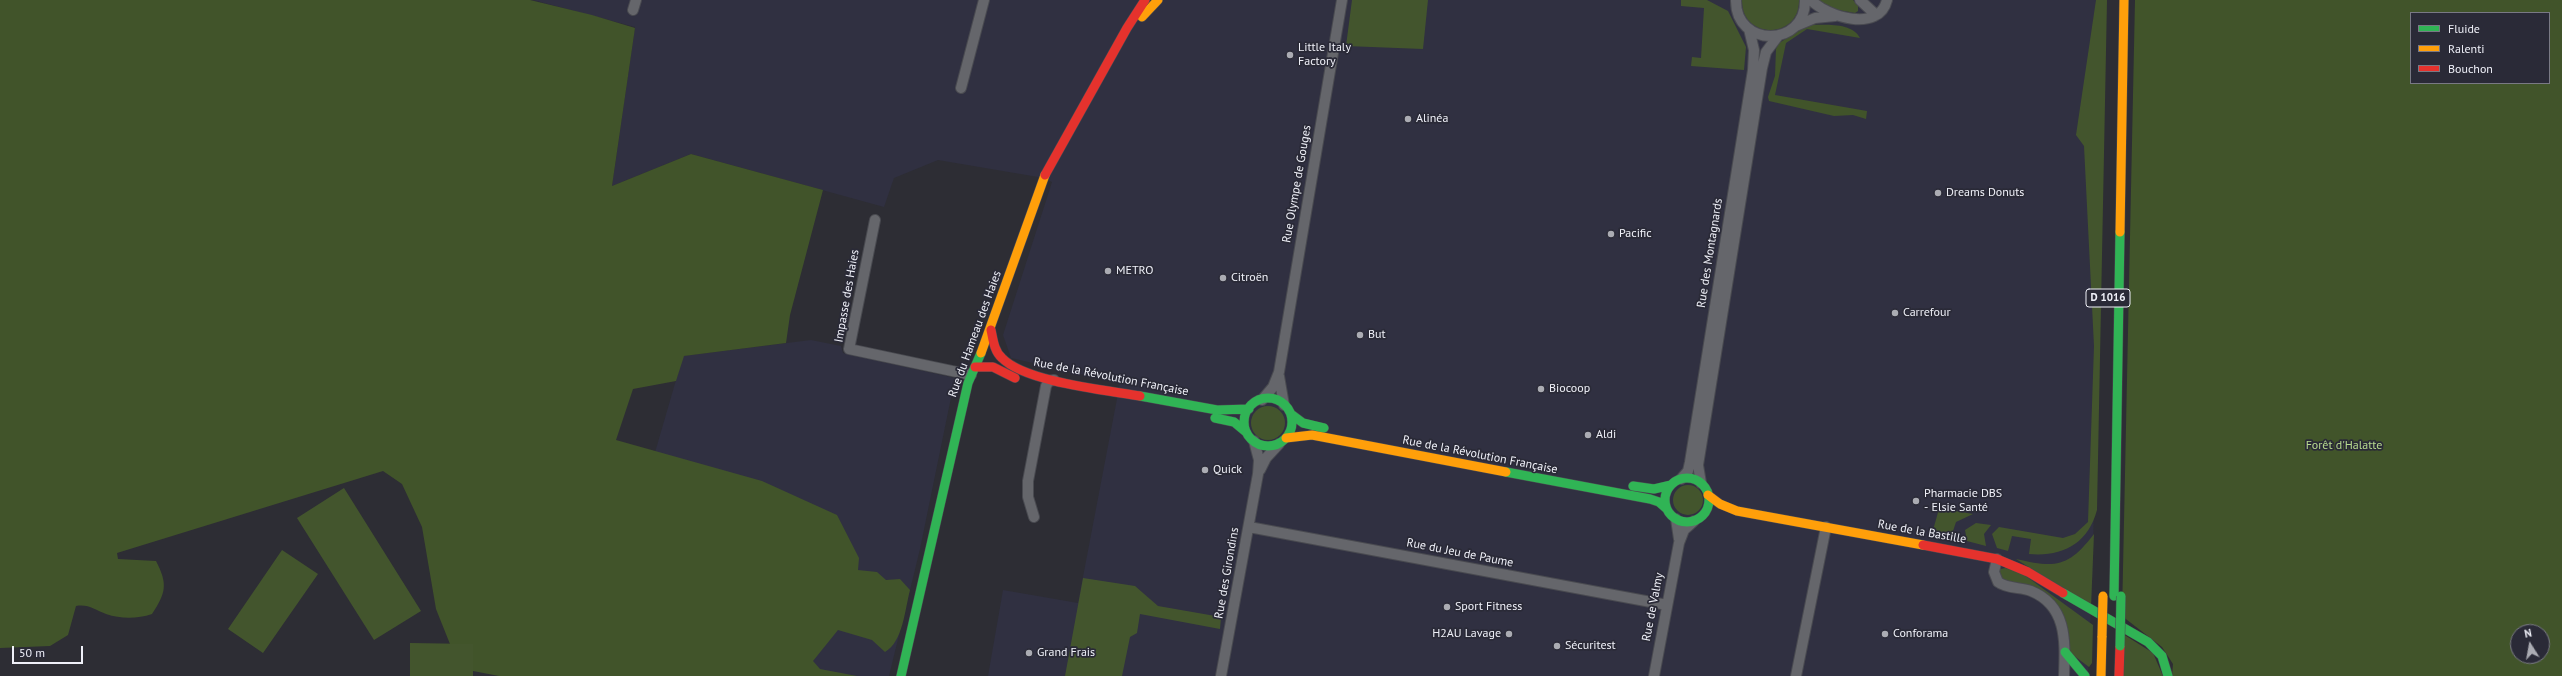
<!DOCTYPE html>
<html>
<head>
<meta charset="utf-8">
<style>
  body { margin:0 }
  #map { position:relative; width:2562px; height:676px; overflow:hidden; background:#2d2d34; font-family:"PT Sans",sans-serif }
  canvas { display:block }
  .legend { position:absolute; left:2410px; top:12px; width:140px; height:72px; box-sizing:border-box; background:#2a2a37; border:1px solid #797984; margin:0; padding:5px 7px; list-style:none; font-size:12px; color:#eff0f8 }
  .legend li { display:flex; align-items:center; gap:8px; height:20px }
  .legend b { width:20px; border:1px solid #797984 }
  .north { position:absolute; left:2510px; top:624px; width:40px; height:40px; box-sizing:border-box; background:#2a2a37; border:1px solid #797984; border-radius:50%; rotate:349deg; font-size:11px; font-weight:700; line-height:16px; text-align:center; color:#eff0f8 }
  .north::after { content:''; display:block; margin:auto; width:14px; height:18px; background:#abacb3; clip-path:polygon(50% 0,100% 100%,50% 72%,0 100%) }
  .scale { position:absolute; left:12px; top:646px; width:71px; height:18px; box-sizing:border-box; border:2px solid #eff0f8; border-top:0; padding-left:5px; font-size:12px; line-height:14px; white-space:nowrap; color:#eff0f8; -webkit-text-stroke:3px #2a2a37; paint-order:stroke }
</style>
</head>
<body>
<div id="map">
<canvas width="2562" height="676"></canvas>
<ul class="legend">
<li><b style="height:5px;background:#30b455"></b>Fluide</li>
<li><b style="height:5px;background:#ff9f0a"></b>Ralenti</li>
<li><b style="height:5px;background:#e5322d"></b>Bouchon</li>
</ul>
<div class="north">N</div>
<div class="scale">50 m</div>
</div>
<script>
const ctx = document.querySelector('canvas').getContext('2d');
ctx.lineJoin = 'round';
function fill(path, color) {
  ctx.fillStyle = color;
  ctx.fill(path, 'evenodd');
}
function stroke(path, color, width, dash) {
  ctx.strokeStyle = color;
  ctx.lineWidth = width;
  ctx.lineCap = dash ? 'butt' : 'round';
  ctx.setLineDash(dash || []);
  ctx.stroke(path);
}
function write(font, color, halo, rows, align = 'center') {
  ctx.font = font + ' "PT Sans",sans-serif';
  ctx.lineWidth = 3.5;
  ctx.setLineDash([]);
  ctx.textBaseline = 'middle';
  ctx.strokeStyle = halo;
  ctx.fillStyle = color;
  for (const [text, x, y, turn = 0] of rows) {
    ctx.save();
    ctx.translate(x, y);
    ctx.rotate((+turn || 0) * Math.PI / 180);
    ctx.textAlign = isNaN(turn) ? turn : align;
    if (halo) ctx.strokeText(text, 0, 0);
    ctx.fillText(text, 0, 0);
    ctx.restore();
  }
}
fill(new Path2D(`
  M533,0H2101L2093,559L2088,676H988L1003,590L1078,603L1120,383L1011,358L1003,335L1052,182L1044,178L938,160L894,178L884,207L691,154L612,186L635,27Z
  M811,340L841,346L843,353L955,378L920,549L889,676H590L683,356Z`), '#303041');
fill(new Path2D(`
  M1352,0H1428L1423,49L1346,46Z
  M1681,0H1707L1728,11L1746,47L1744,70L1691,66L1692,57L1701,58L1704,8L1681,6Z
  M1742,0H1799C1800,40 1741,40 1742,0Z
  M1815,0H1853L1858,5V11L1855,13L1827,8Z
  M2096,0H2107L2097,510C2088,544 2062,557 2029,554L2031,539L2012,536L2008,551L1997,548L1992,534L1999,527L2063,538L2075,534L2088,522L2094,346L2084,146L2076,135Z
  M1251 423a17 17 0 1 1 34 0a17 17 0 1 1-34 0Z
  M1673 500a15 15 0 1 1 30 0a15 15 0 1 1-30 0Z
  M344,488L421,611L374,640L297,518Z
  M1945,504L1950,510L1973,514L1956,522L1950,540L1936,536L1933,530L1939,509Z
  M1976,523L1991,525L1984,534L1986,546L1967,541L1965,530Z
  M2094,534L2091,607L2016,559C2055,568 2068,568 2094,534Z
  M282,550L318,574L263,653L228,629Z
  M2006,568L2023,574L2093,625L2092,663L2089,667L2069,652C2069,579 2033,609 1998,575L2000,569Z
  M1083,578L1135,586L1158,606L1221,617L1220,629L1140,614L1137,633L1130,637L1122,676H1065Z
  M2123,634L2153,653L2163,676H2122Z
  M410,643L473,644V676H410Z`), '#43552d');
fill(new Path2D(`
  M0,0H530L592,15L635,28L612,186L691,154L823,190L790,315L786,343L684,356L676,381L633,389L616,440L762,481L837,515L859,558L858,570L877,572L886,580L900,579L910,590C905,609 903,642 885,652L872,640L838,630L813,661L820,669L857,676H499L473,671V644H450L436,609L422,527L402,484L383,471L117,553L118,559L156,561C168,584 166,593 152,614C137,619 121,619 106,614C95,610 89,604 76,606L68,635L50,646L0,648Z
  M2135,0H2562V676H2172L2173,664L2162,647L2122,616ZM2411,13H2549V83H2411ZM2518,632H2542V656H2518Z
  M1809,25C1824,25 1852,22 1860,38L1807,29L1786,43L1775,95L1867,111L1866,119L1853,115L1834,116L1769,101L1768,97L1775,76L1776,49L1779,43Z`), '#41542a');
const street = new Path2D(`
  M1736,0C1735,48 1806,48 1805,0
  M1811,0C1827,17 1879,33 1887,0
  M1860,0L1876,15
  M633,10L636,0
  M1796,26L1815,18L1835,16
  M961,88L984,0
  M875,220L849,349L971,375
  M1279,376L1284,405
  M1262,400L1273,387L1279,372L1342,0
  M1260,470L1266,458L1279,444
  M1681,479L1688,471L1690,462L1753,70L1754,50L1749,29
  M1701,483L1698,465L1762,68L1766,52L1778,36
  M1034,517L1028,497V481L1046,386L1049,381L1054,380
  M1676,519L1679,539
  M1249,527L1667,605
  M1997,559L1994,572L1998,582C2007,589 2021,587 2031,591C2068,606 2065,643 2064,676
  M1221,676L1258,474L1259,460L1254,441
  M1654,676L1679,543L1684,530L1694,521
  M1796,676L1826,527`);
const fast = new Path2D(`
  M1140,396L1217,410L1249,409
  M1244 422a24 24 0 1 1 48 0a24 24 0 1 1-48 0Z
  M1291,414L1303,423L1324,428
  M1215,418L1234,422L1246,432
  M1506,472L1650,499L1659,502L1667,509
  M1665 500a22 22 0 1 1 44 0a22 22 0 1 1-44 0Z
  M1633,486L1654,489L1671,485
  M2063,593L2148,642L2162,656L2168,676
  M2114,596L2120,232
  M2065,652L2085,676
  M901,676L968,383L981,353`);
const slow = new Path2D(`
  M1142,17L1158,0
  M2120,232L2124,0
  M981,353L1045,175
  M1286,438L1312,435L1506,472
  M1708,495L1720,504L1737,511L1923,545
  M2101,676L2102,636`);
const jam = new Path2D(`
  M1045,175L1127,28L1145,0
  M991,330C993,339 994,351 1002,358C1025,382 1106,390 1140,396
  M975,367H993L1015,378
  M1923,545L1997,559L2028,572L2063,593
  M2119,676L2120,646`);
stroke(street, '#494a50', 12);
stroke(fast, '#494a50', 10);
stroke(slow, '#494a50', 10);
stroke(jam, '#494a50', 10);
stroke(street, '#65666b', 10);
stroke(fast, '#30b455', 9);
stroke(slow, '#ff9f0a', 9);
stroke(jam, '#e5322d', 9);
const fastBridge = new Path2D(`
  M2120,646L2121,596`);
const slowBridge = new Path2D(`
  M2102,636L2103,596`);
stroke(fastBridge, '#494a50', 10, []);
stroke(slowBridge, '#494a50', 10, []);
stroke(fastBridge, '#30b455', 9);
stroke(slowBridge, '#ff9f0a', 9);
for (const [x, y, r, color] of [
  [1290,55,4,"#abacb3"],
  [1408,119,4,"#abacb3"],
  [1938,193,4,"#abacb3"],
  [1611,234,4,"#abacb3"],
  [1108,271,4,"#abacb3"],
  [1223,278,4,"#abacb3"],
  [1895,313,4,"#abacb3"],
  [1360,335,4,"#abacb3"],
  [1541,389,4,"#abacb3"],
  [1588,435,4,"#abacb3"],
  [1205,470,4,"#abacb3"],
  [1916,501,4,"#abacb3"],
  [1447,607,4,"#abacb3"],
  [1509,634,4,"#abacb3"],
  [1885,634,4,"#abacb3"],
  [1557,646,4,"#abacb3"],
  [1029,653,4,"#abacb3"]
]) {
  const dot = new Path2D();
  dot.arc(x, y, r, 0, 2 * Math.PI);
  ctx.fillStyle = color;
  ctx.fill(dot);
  stroke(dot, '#2a2a37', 1.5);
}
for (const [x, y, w] of [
  [2108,298,44]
]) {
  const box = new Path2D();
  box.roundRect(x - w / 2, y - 9, w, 18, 3);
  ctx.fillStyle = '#2a2a37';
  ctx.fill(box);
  stroke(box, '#eff0f8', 1);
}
write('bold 11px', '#eff0f8', null, [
  ["D 1016",2108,298]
]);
write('12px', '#eff0f8', '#2a2a37', [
  ["Little Italy",1298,48],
  ["Factory",1298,62],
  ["Alinéa",1416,119],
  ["Dreams Donuts",1946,193],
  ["Pacific",1619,234],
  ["METRO",1116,271],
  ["Citroën",1231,278],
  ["Carrefour",1903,313],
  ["But",1368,335],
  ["Biocoop",1549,389],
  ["Aldi",1596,435],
  ["Quick",1213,470],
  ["Pharmacie DBS",1924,494],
  ["- Elsie Santé",1924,508],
  ["Sport Fitness",1455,607],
  ["H2AU Lavage",1501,634,"right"],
  ["Conforama",1893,634],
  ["Sécuritest",1565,646],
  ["Grand Frais",1037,653]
], 'left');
write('12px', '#eff0f8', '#2a2a37', [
  ["Rue Olympe de Gouges",1297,184,-80],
  ["Rue des Montagnards",1710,253,-81],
  ["Impasse des Haies",847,296,-80],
  ["Rue du Hameau des Haies",975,334,-70],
  ["Rue de la Révolution Française",1111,377,11],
  ["Rue de la Révolution Française",1480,455,11],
  ["Rue de la Bastille",1922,532,10],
  ["Rue du Jeu de Paume",1460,553,11],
  ["Rue des Girondins",1227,573,-80],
  ["Rue de Valmy",1653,607,-79]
]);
write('12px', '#b8db8f', '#2a2a37', [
  ["Forêt d'Halatte",2344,446]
]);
</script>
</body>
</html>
